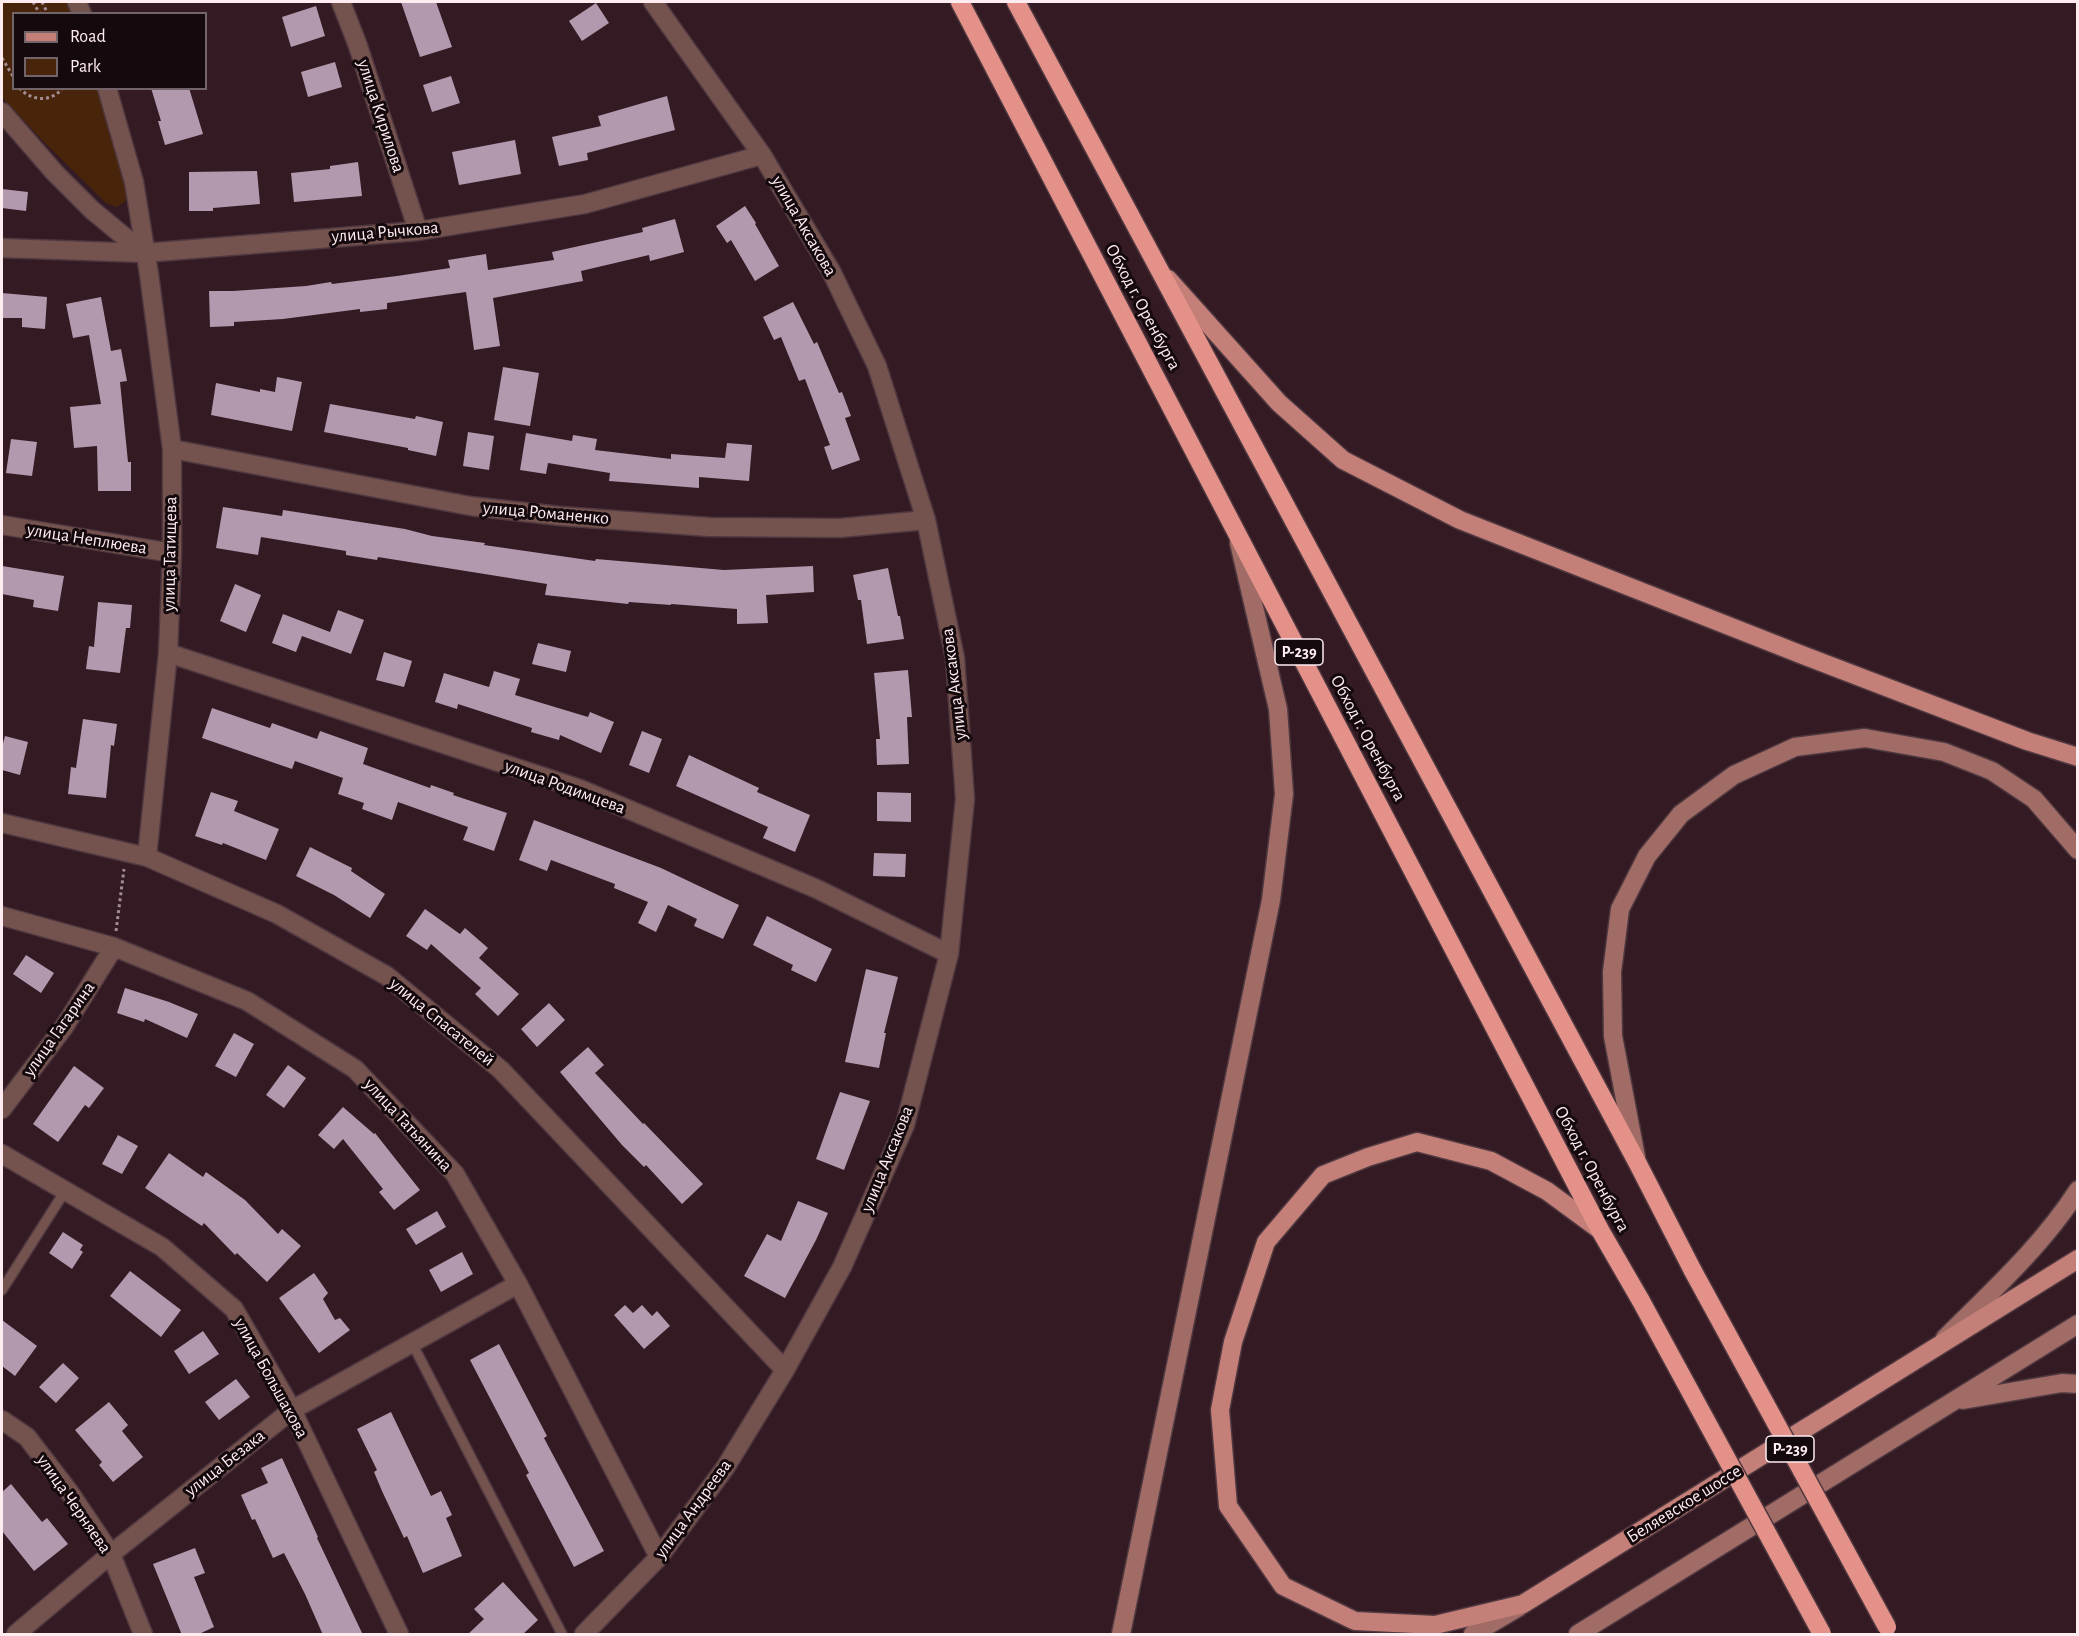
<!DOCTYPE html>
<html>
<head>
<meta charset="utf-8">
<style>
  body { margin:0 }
  #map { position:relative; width:2079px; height:1636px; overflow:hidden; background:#341b23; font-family:"Alegreya Sans",sans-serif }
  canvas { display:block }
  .frame { position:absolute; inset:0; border:3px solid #feecf1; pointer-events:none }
  .legend { position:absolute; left:12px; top:12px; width:195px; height:78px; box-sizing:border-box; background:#14090d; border:2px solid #726468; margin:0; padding:8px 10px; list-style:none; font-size:18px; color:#feecf1 }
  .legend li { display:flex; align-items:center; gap:12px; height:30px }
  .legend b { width:30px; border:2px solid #726468 }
</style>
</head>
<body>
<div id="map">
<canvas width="2079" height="1636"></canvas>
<div class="frame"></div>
<ul class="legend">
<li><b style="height:8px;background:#c48078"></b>Road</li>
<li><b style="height:16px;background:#48250a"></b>Park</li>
</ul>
</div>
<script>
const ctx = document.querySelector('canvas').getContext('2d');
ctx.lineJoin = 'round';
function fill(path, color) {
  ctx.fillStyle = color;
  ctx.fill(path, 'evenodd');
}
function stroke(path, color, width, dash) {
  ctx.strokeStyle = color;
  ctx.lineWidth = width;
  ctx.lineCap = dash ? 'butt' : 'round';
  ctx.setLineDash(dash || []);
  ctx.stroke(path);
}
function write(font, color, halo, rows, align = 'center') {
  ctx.font = font + ' "Alegreya Sans",sans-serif';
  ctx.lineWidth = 6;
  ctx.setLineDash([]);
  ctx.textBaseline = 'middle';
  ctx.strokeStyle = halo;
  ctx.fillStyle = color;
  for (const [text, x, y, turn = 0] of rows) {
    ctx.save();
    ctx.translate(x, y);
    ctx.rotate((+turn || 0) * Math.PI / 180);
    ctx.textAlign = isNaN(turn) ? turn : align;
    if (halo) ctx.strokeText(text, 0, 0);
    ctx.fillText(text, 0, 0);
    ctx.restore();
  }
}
fill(new Path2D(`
  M2,2H70L76,13L14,14V88L101,89L127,191L125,202L116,207L106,203L45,143L2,97Z`), '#48250a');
fill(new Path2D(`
  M401,2H436L452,47L420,57Z
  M596,3L609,23L582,41L569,21Z
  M316,6L325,36L291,47L282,17Z
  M335,62L342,87L308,97L301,72Z
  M451,76L460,103L432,112L423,85Z
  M151,88H189L203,134L165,145L158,121H161Z
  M667,96L675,130L587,153L588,160L559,166L552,137L601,126L598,116Z
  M515,140L521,174L459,185L452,152Z
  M358,162L362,196L294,202L291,173L330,169V166Z
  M257,171L260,204L213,208V211H189V172Z
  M2,189L28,192L26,211L2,208Z
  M745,206L756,223L755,224L779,266L755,281L731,240L727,243L716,226Z
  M675,219L684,252L650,261L649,255L581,271L583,281L493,298L500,346L474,350L466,292L387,303V309L360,312V309L283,319L234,322V326L210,327L209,291H233L306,286L331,282L332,284L397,276L450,268L448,260L486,254L488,270L554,260L552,252L643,232L642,228Z
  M2,293L47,297L45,329L22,327V318H2Z
  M101,297L111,351L121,349L127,381L120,382L128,462H131V491H98L97,446L74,448L70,407L101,404L89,335L73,338L66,304Z
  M793,302L814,344L817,342L839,393L842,392L851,416L845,418L860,460L832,470L824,447L830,445L805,379L799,381L781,337L774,340L763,317Z
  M503,367L539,373L530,426L494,420Z
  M277,377L302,382L292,431L211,415L216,383L260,392V389L275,392Z
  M330,404L415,419L416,416L443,422L436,456L408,450V448L324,432Z
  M468,432L494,436L489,470L463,466Z
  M526,433L572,441L573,435L597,439L595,450L671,459V454L725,458L727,443L752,445L749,481L699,477V488L609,481L610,473L548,463L546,474L520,470Z
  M11,439L37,442L32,476L6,473Z
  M223,507L282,516L283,510L405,529L432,536L485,543L484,545L595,561L596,559L724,570L813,566L814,592L766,595L768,623L737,624V609L671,604V605L629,602L628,604L545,595L547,584L378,557L377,560L346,555V551L261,537L258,555L216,548Z
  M2,566L64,576L58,611L33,607L34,600L2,594Z
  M888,568L898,616H900L904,639L867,644L861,600H858L853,575Z
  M235,584L261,595L246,632L220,621Z
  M98,602L132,605L130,628H126L120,673L86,669L89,646L94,647Z
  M338,610L364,620L351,654L302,636L296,652L272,643L283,614L330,632Z
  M538,643L571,651L566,672L532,664Z
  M384,652L412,661L404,687L376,680Z
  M908,670L912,717H907L909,764L877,765L876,739H880L874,673Z
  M494,671L520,679L515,695L588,717L590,712L614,722L601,753L560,735L559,740L531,732L532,728L458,704L457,709L435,702L444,673L489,687Z
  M212,708L270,728L272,723L317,739L320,731L368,748L363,764L430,788L431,785L454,793L453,795L507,813L494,851L463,840L468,827L398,802L392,820L362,809L364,803L338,794L343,778L295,761L292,769L202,738Z
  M83,719L117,724L114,746L111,745L106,798L68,794L71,767L76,768Z
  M642,731L662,739L649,773L629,765Z
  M5,736L28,742L20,775L2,770V747Z
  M689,755L759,788L757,792L810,815L795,852L763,838L768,827L676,786Z
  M211,792L238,801L234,811L279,829L266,860L223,843L222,845L195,836Z
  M877,792L911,793V822L877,821Z
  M534,820L661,868L739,905L723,939L694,926L697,919L668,905L656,932L638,923L648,902L614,888L615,884L551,860L547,871L519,860Z
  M310,847L352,868L351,871L385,894L370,918L334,895L296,876Z
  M874,853L906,854L905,877L873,876Z
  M425,909L460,934L465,928L488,948L479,958L519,994L498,1016L475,994L481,988L431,944L427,950L406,936Z
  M767,916L832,949L816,982L791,970L793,965L753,945Z
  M26,955L54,973L41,993L13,974Z
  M866,969L898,977L884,1033H886L879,1068L845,1062Z
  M125,988L169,1002L198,1014L187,1038L145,1019L144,1022L117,1013Z
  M549,1003L565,1020L537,1047L521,1029Z
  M234,1033L254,1044L236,1077L215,1066Z
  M588,1047L604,1065L595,1073L643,1124L644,1123L703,1184L682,1204L646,1165L644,1167L622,1145L560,1072Z
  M288,1065L306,1078L284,1108L266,1095Z
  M74,1066L104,1088L89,1108L85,1105L58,1142L33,1124Z
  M840,1092L870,1101L844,1170L816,1159Z
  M343,1107L374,1134L375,1133L420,1190L394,1210L379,1192L383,1189L343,1139L334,1149L318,1135Z
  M118,1135L138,1146L122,1174L102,1164Z
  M169,1153L203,1177L206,1172L245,1200L278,1234L282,1229L301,1246L267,1282L237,1253L235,1255L204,1223L202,1226L145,1188Z
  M798,1201L828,1213L816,1240L785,1298L744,1276L767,1234L781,1241Z
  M437,1211L446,1227L416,1245L406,1229Z
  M63,1232L83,1245L80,1250L83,1252L72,1269L49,1253Z
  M462,1252L473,1274L441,1292L429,1270Z
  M130,1271L181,1310L161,1337L110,1296Z
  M314,1273L328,1293L323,1299L335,1320L340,1318L350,1330L319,1353L279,1298Z
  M625,1305L633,1313L642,1305L652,1316L657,1311L670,1326L644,1349L614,1315Z
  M2,1320L37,1346L15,1376L2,1366Z
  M203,1331L219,1354L189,1374L174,1351Z
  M499,1344L547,1436L544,1438L604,1551L574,1567L526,1475L529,1473L470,1360Z
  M63,1363L79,1378L56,1403L39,1387Z
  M236,1379L250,1397L219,1420L205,1402Z
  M109,1402L128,1425L122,1431L143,1457L113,1482L99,1465L102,1462L75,1430Z
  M391,1412L431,1496L441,1491L452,1515L446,1518L462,1556L423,1573L407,1536L404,1538L382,1491L374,1472L377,1470L357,1429Z
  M282,1458L318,1537L317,1538L363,1635H323L305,1594L284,1553L273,1558L255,1519L252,1520L241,1495L268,1483L261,1468Z
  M11,1484L42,1522L47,1518L68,1544L34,1571L2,1531V1492Z
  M195,1548L205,1573L194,1577L214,1627L197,1635H182L153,1564Z
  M503,1582L538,1620L522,1635H467L484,1619L474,1609Z`), '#b299ae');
const lane = new Path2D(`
  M2,1290L65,1191
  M412,1343L562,1634`);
const street = new Path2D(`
  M77,2L82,14
  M341,2L358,46L418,231
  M107,88L134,182L149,274L172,449V553L168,653L147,857
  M2,112L55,173L92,210L144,253
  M2,248L144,253L418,231L585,204L762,155
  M172,449L470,506L560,516L709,527L840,528L926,520
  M2,525L172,553
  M168,653L580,789L817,889L949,954
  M2,823L147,857L277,914L387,976L501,1070L785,1370
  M2,916L114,947L247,1001L355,1069L455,1174L518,1284L659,1557
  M2,1109L64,1027L114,947
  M2,1154L162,1247L234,1309L292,1410L399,1634
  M2,1420L27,1437L70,1493L111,1554L143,1634
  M16,1634L111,1554L292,1410L518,1284
  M584,1634L659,1557L725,1468L785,1370L842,1267L905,1125L949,954L965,799L955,658L926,520L877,366L831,271L762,155L653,2`);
const secondary = new Path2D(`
  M1636,1157L1613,1036L1612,972L1620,909L1647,856L1681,814L1734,775L1795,747L1865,738L1944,752L1992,771L2034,799L2078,850
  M1945,1338C1992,1291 2042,1246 2078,1190
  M1963,1400L2062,1383L2078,1384
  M1121,1634L1271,900L1284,794L1278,709L1239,543
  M1473,1634L1519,1607
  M1578,1634L2078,1324`);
const primary = new Path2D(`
  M1168,279L1279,403L1343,460L1460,520L1805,656L2027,741L2078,757
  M1600,1230L1547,1191L1491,1161L1417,1142L1368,1157L1323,1175L1266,1242L1233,1342L1220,1410L1228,1506L1283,1586L1355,1621L1435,1625L1523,1604L2078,1259`);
const highway = new Path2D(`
  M960,2L1600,1230L1641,1301
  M1016,2L1637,1162L1693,1271`);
stroke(lane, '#503840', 12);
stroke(street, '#503840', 21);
stroke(secondary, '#503840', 21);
stroke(primary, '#503840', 21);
stroke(highway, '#503840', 21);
stroke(new Path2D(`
  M33,2L40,14
  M42,2L48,14
  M2,58L14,78
  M19,88C32,101 50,103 63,88
  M116,931L124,869`), '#a28d93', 3, [3, 3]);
stroke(lane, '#74534f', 9);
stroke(street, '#74534f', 18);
stroke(secondary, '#a16c66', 18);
stroke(primary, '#c48078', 18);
stroke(highway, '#e49289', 18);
const highwayBridge = new Path2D(`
  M1693,1271L1887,1627
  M1641,1301L1822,1634`);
stroke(highwayBridge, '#503840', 21, []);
stroke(highwayBridge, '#e49289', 18);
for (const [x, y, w] of [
  [1299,652,48],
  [1790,1449,48]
]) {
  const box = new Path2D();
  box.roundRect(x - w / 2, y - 13, w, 26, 4.5);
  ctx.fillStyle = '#14090d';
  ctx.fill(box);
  stroke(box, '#feecf1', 1.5);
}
write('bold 16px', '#feecf1', null, [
  ["Р-239",1299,652],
  ["Р-239",1790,1449]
]);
write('18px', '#feecf1', '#14090d', [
  ["улица Кирилова",381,116,72],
  ["улица Аксакова",804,226,60],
  ["улица Рычкова",385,232,-5],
  ["Обход г. Оренбурга",1143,307,62],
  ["улица Романенко",546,513,5],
  ["улица Неплюева",87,539,9],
  ["улица Татищева",170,554,-89],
  ["улица Аксакова",954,684,-97],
  ["Обход г. Оренбурга",1368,738,62],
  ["улица Родимцева",565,787,20],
  ["улица Спасателей",442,1022,39],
  ["улица Гагарина",59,1029,-55],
  ["улица Татьянина",408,1125,47],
  ["улица Аксакова",887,1159,-68],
  ["Обход г. Оренбурга",1592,1169,62],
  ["улица Большакова",271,1378,61],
  ["улица Безака",225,1463,-38],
  ["улица Черняева",74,1504,55],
  ["Беляевское шоссе",1684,1504,-32],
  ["улица Андреева",693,1509,-54]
]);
</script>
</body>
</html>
